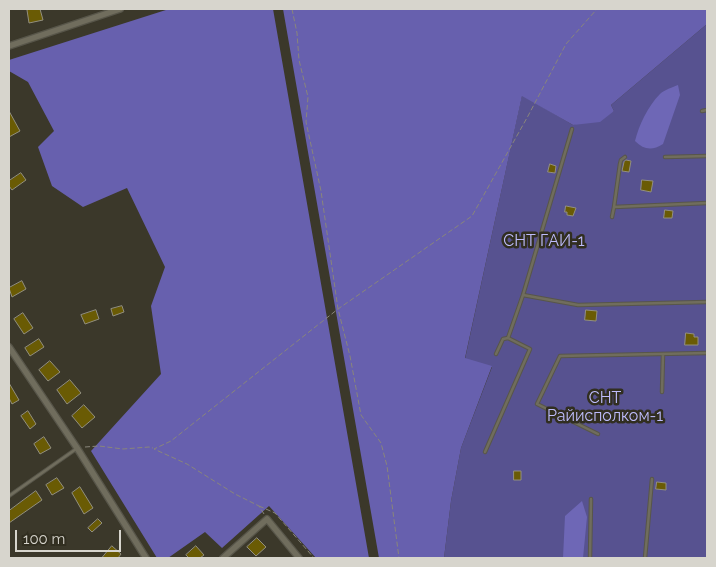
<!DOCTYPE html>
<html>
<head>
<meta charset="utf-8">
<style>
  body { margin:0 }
  #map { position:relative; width:716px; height:567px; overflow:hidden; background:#3b382a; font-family:Raleway,sans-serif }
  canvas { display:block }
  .frame { position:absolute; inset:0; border:10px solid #d7d5cd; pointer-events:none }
  .scale { position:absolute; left:15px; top:530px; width:106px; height:22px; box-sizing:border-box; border:2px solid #d7d5cd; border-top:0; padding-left:6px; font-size:15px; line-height:18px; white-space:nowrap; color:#d7d5cd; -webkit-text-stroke:4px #312e20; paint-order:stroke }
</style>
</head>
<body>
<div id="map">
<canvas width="716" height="567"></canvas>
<div class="frame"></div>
<div class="scale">100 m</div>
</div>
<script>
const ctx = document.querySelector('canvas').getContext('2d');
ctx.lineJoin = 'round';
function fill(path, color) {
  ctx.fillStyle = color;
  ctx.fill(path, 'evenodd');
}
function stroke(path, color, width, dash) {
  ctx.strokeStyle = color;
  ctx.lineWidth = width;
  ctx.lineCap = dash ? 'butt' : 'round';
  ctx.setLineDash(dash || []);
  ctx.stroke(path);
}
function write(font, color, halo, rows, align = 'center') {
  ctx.font = font + ' Raleway,sans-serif';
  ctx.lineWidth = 5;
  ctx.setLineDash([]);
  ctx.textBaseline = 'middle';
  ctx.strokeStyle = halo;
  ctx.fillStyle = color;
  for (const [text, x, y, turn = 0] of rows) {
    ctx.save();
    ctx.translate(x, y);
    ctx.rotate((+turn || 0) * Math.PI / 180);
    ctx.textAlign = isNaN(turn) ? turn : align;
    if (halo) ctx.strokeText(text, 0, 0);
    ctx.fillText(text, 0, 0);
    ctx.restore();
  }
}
fill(new Path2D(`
  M707,24V558H444L451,501L461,448L492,367L465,359L522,95L573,125L614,111L611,105Z`), '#575290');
fill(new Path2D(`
  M169,9H273L369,558H316L269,506L222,548L205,532L168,558H157L91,451L161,374L151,306L165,267L127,188L83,207L52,186L38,147L54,131L28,82L9,71V60Z
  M283,9H707V24L611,105L614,111L600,122L573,125L522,96L465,358L492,366L461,448L451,501L444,558H379Z`), '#6760ae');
fill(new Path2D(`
  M678,85L680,95L663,144C652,151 644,150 635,141C639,125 648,106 660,94C664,90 673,87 678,85Z
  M582,501L587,517L583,558H563L565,516Z`), '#6e67b6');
const building = new Path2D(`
  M34,9H40L43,20L29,23L27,10Z
  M9,111L20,131L9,137Z
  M626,160L631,161L629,172L622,171L624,162Z
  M550,164L556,166L555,173L548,172Z
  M21,173L26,180L12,190L9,186V181Z
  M642,180L653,181L651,192L641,190Z
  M566,206L576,208L573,216L567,215V212H565Z
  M665,210L673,211L672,218H664Z
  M22,281L26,289L12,297L9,288Z
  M122,306L124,312L113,316L111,309Z
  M96,310L99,319L85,324L81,315Z
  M586,310L597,311L596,321L585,320Z
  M23,313L33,328L24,334L14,319Z
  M686,333L694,334V337H698V345H685Z
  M39,339L44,347L30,356L25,348Z
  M50,361L60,372L48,381L39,370Z
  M70,380L81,393L67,404L57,390Z
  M9,383L19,400L12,404L9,398Z
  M84,405L95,417L82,428L72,416Z
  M28,411L36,424L30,429L21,416Z
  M44,437L51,448L40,454L34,444Z
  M514,471H521V480H514Z
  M57,478L64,488L52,495L46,485Z
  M657,482L666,483V490L656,489Z
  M80,487L93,508L84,514L72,493Z
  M36,491L42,500L9,523V511Z
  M98,519L102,523L92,532L88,528Z
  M257,538L266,547L256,556L247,547Z
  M112,546L121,554L118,558H102Z
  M196,546L204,555L200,558H189L186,555Z`);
fill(building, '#6a5b04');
stroke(building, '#928f7f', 1);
const service = new Path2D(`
  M702,111L707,110
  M625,157L621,160L620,164L614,207L707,203
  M665,157L707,156
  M612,217L614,207
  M523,295L578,305L707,302
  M496,354L503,339L508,338L523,295L572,129
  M662,392L663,354
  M598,434L537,404L560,356L707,353
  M485,452L530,349L508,338
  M9,496L76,449
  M590,558L591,499
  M645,558L652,479`);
const minor = new Path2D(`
  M9,46L120,9
  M9,347L77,448L146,558
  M223,558L267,519L299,558`);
stroke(service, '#58564a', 4.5);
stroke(minor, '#58564a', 8);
stroke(new Path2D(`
  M292,9L297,33L299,60L308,97L306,122L321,191L338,309L350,356L361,415L381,443L387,466L399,558
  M85,447L99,446L123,449L149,447L153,448
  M259,506L275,513L314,558
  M264,514L259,506L235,494L187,464L154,449L171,441L338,309L472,216L528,116L566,44L597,9`), '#89867b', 1, [5, 2.5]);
stroke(service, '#706d5d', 2.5);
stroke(minor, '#706d5d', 5.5);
write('16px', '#bebcfc', '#312e20', [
  ["СНТ ГАИ-1",544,241],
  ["СНТ",605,398],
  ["Райисполком-1",605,416]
]);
</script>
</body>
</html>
